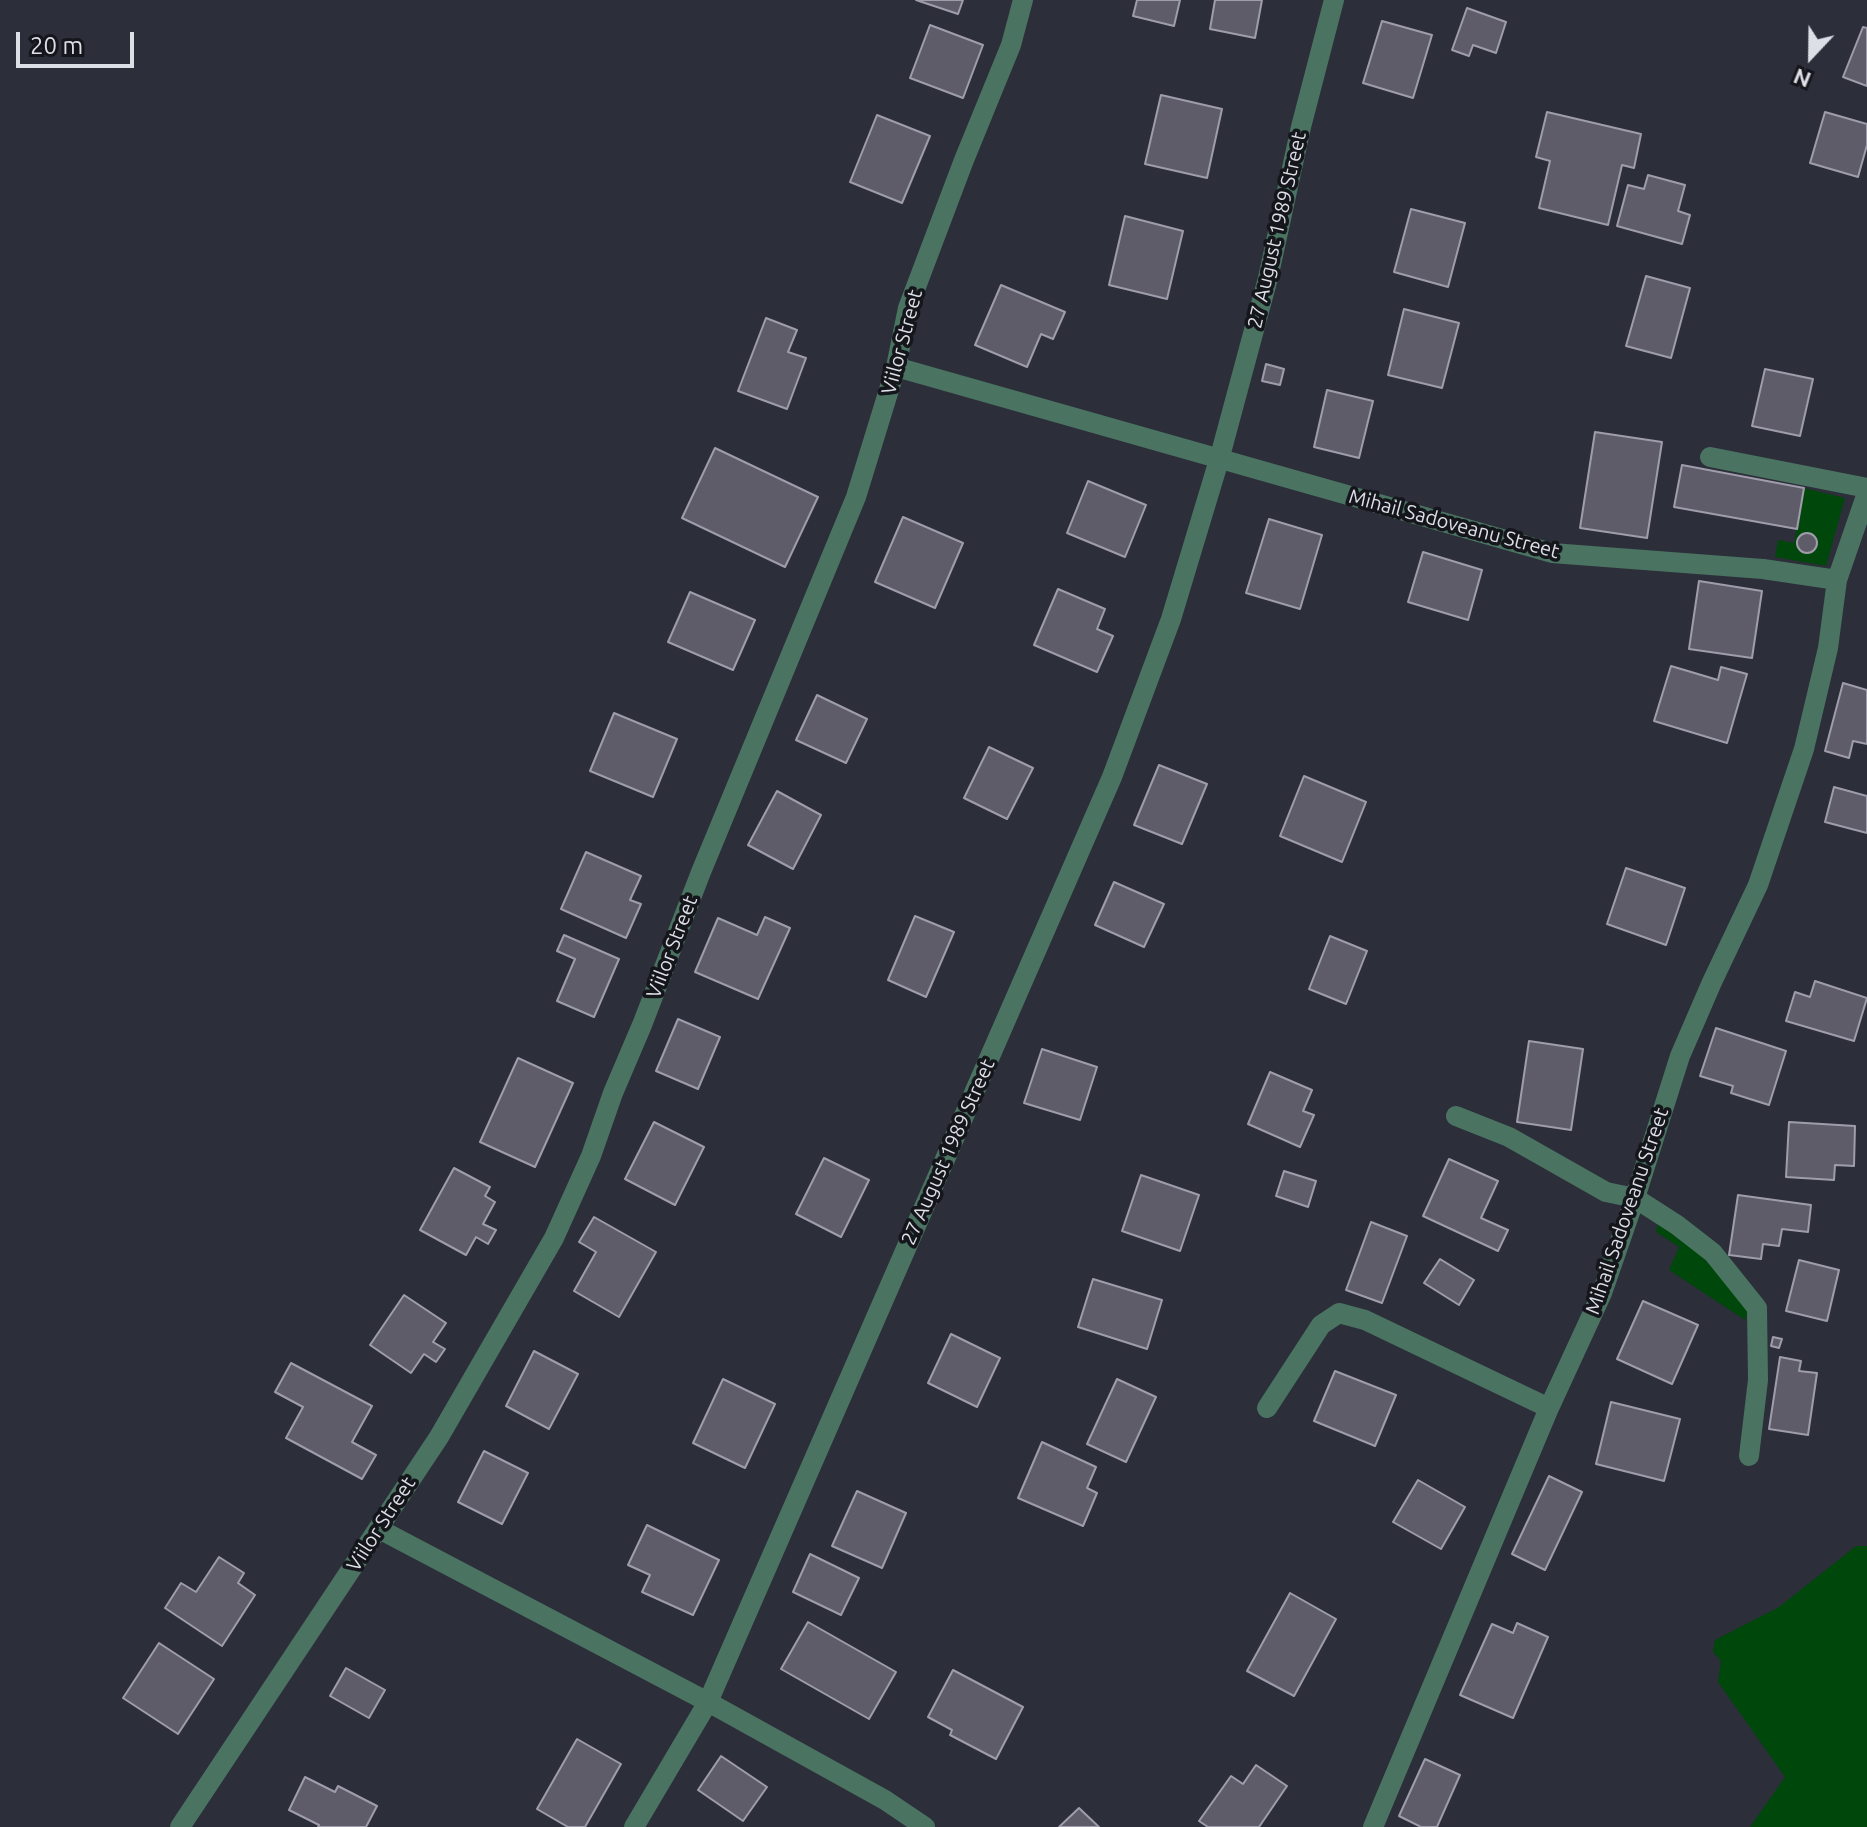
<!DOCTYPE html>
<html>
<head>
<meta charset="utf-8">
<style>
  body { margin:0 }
  #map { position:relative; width:1867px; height:1827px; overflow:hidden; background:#2c2e3a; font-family:Ubuntu,sans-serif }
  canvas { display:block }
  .north { position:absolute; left:1771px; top:16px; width:80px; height:80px; -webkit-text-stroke:6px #15161c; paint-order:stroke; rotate:202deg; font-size:22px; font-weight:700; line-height:32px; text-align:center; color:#dddfe7 }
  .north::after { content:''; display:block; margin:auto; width:28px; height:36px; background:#dddfe7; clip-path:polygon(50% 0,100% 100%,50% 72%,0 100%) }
  .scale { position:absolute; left:16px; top:32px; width:118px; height:36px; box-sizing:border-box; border:4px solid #dddfe7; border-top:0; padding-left:10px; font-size:24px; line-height:28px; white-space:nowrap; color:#dddfe7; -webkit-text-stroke:6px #15161c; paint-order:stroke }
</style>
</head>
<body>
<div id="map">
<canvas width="1867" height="1827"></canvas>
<div class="north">N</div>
<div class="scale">20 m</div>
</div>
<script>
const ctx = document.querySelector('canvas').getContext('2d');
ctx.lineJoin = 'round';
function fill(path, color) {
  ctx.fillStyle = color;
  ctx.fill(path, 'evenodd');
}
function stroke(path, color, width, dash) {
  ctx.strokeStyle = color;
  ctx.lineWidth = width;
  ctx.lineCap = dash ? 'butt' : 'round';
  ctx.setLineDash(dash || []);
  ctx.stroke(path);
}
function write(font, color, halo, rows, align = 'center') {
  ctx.font = font + ' Ubuntu,sans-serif';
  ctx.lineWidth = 7;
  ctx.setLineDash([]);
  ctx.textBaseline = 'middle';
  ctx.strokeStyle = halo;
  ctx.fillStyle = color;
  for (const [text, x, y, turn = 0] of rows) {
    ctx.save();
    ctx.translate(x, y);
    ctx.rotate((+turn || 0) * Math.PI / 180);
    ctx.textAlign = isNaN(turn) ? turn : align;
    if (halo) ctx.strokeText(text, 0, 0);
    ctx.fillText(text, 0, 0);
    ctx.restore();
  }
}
fill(new Path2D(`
  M1804,488L1845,498L1826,566L1775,557L1778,540L1794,543Z
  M1658,1224L1685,1240L1731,1286L1748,1311L1745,1320L1669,1270L1679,1247L1656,1232Z
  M1856,1546H1867V1827H1750L1785,1777L1718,1682L1721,1661L1713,1652L1715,1640L1779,1607Z`), '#00470c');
const building = new Path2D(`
  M916,0H963L958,14Z
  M1137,0H1180L1174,26L1133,16Z
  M1215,0H1262L1255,38L1210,29Z
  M1467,8L1506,22L1496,53L1473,45L1469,56L1452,50Z
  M1382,21L1432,35L1413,98L1363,83Z
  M930,25L983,45L963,98L910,78Z
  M1863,27L1867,28V86L1843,77Z
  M1161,95L1222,109L1207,178L1145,164Z
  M1547,112L1641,134L1634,168L1622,165L1608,225L1539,208L1550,161L1536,157Z
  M1825,112L1867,124V145L1858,177L1810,163Z
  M877,115L930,136L902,203L850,182Z
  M1648,175L1685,185L1678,211L1690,215L1682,244L1617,226L1628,185L1644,189Z
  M1411,209L1465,223L1448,287L1394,272Z
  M1125,216L1183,231L1167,299L1109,285Z
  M1646,276L1690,288L1671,358L1626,346Z
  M1001,285L1065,312L1053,339L1041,334L1027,367L975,345Z
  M1404,309L1459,323L1442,388L1388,375Z
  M766,318L797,330L788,352L806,358L787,409L738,391Z
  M1266,364L1284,369L1280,385L1262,381Z
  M1765,369L1813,379L1800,436L1752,426Z
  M1327,390L1373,401L1359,458L1314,447Z
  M1595,432L1662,442L1647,538L1580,528Z
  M715,448L818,497L785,567L682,518Z
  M1682,465L1804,488L1797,529L1674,507Z
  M1088,481L1146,505L1125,557L1067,533Z
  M903,517L963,543L935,608L875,582Z
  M1269,519L1322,535L1300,609L1246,593Z
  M1797 543a10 10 0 1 1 20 0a10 10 0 1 1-20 0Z
  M1423,552L1482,570L1468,620L1408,602Z
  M1699,581L1762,591L1752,658L1689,649Z
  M1058,589L1105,609L1097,629L1113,636L1097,672L1034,645Z
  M690,592L755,620L733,670L668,642Z
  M1671,666L1718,680L1721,667L1747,674L1727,743L1654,721Z
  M1843,683L1867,690V744L1853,741L1849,758L1825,751Z
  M817,695L867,719L846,763L796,740Z
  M614,713L677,739L653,797L590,771Z
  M989,747L1033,768L1007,819L964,798Z
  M1159,765L1207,784L1182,844L1134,825Z
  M1304,776L1366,802L1342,862L1280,836Z
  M1834,787L1867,796V833L1825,822Z
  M777,791L821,815L793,869L748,845Z
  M586,852L641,876L630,900L641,904L626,938L561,909Z
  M1626,868L1685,888L1666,945L1607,924Z
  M1114,882L1164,904L1144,947L1095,925Z
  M915,916L954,932L926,997L888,980Z
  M765,917L790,928L758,999L695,972L718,918L757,935Z
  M564,935L619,959L594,1017L557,1001L575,959L557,951Z
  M1330,936L1367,951L1346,1004L1309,989Z
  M1815,981L1867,998L1854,1041L1786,1021L1795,992L1810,997Z
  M678,1019L720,1037L698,1089L656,1071Z
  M1716,1028L1786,1051L1769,1105L1731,1093L1733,1086L1700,1076Z
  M1529,1041L1583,1049L1571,1130L1517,1122Z
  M1042,1049L1097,1067L1080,1120L1024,1103Z
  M518,1058L573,1083L535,1167L480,1142Z
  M1270,1072L1312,1090L1303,1111L1314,1115L1300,1147L1248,1124Z
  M654,1122L704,1147L675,1205L625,1179Z
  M1789,1122L1855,1126L1854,1166L1835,1165L1834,1180L1786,1177Z
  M824,1158L869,1180L841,1237L796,1214Z
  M1449,1159L1498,1181L1481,1218L1508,1230L1498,1251L1423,1216Z
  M454,1168L490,1187L485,1196L495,1202L483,1224L496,1230L488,1244L476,1237L466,1255L420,1230Z
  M1284,1171L1316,1181L1308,1207L1276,1196Z
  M1141,1175L1199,1195L1180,1251L1122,1231Z
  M1738,1195L1811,1205L1808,1232L1782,1229L1779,1246L1763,1244L1761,1259L1729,1255Z
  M594,1217L656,1252L619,1317L574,1291L596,1252L579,1242Z
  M1371,1222L1407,1236L1382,1303L1346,1290Z
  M1440,1259L1474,1280L1459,1305L1424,1283Z
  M1799,1260L1839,1270L1827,1321L1786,1311Z
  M1093,1279L1162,1300L1147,1349L1078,1327Z
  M404,1295L446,1323L433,1342L445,1349L436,1362L424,1354L411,1373L370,1345Z
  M1643,1301L1698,1325L1672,1384L1617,1359Z
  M951,1334L1000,1358L977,1407L928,1383Z
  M1773,1337L1782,1339L1779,1348L1771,1346Z
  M534,1351L578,1374L549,1429L506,1406Z
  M1780,1357L1801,1361L1799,1371L1817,1373L1808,1435L1769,1429Z
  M291,1363L372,1406L352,1442L376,1455L362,1479L286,1438L303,1407L275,1392Z
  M1335,1371L1396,1395L1375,1446L1314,1421Z
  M723,1379L775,1404L745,1468L693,1443Z
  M1117,1379L1156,1397L1126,1462L1087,1444Z
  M1611,1402L1680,1419L1664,1481L1596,1464Z
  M1042,1442L1096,1467L1087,1488L1097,1493L1083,1526L1018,1498Z
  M484,1451L528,1473L502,1524L458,1502Z
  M1549,1476L1582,1492L1545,1570L1512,1554Z
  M1418,1480L1465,1507L1441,1549L1393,1522Z
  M857,1491L906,1513L882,1568L832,1546Z
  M647,1525L719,1560L693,1615L642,1592L650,1575L628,1565Z
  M810,1554L859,1578L841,1615L793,1592Z
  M219,1557L244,1573L238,1583L255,1595L222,1646L165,1608L181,1583L196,1592Z
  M1290,1593L1336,1619L1294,1696L1247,1671Z
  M808,1622L896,1672L869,1719L781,1669Z
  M1517,1623L1548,1637L1513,1718L1460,1695L1492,1624L1513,1633Z
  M159,1643L214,1679L178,1734L123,1698Z
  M346,1668L385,1690L369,1718L330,1696Z
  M953,1670L1023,1707L996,1759L950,1735L952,1730L928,1717Z
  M577,1739L621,1764L585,1827H568L537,1809Z
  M721,1756L767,1787L743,1821L698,1790Z
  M1425,1759L1460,1775L1437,1827H1421L1399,1816Z
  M1256,1765L1287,1786L1259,1827H1208L1199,1821L1231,1776L1243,1784Z
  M305,1777L335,1792L338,1786L377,1806L366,1827H318L319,1825L289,1810Z
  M1079,1808L1099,1827H1059Z`);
fill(building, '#5f5c6a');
stroke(building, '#9f9cac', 2);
stroke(new Path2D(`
  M896,367L1552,553L1763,569L1837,580
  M1710,457L1867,488
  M1456,1116L1509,1137L1606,1192L1635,1198L1677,1225L1713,1253L1757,1308L1758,1380L1749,1456
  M1267,1408L1321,1325L1339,1313L1365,1320L1549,1408
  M379,1529L708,1702L885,1800L925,1827
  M180,1827L439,1437L554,1238L591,1156L613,1093L642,1025L701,872L856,497L896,367L908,308L964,160L1011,45L1023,0
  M634,1827L708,1702L1112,777L1171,619L1219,460L1268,278L1301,127L1334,0
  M1373,1827L1549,1408L1602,1293L1635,1198L1680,1056L1712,982L1758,885L1804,749L1828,648L1837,580L1867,493`), '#4a7461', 20);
write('20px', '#dddfe7', '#15161c', [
  ["27 August 1989 Street",1277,230,-77],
  ["Viilor Street",902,342,-75],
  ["Mihail Sadoveanu Street",1454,524,15],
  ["Viilor Street",672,947,-69],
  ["27 August 1989 Street",948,1152,-66],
  ["Mihail Sadoveanu Street",1627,1211,-71],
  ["Viilor Street",381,1524,-57]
]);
</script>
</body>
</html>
